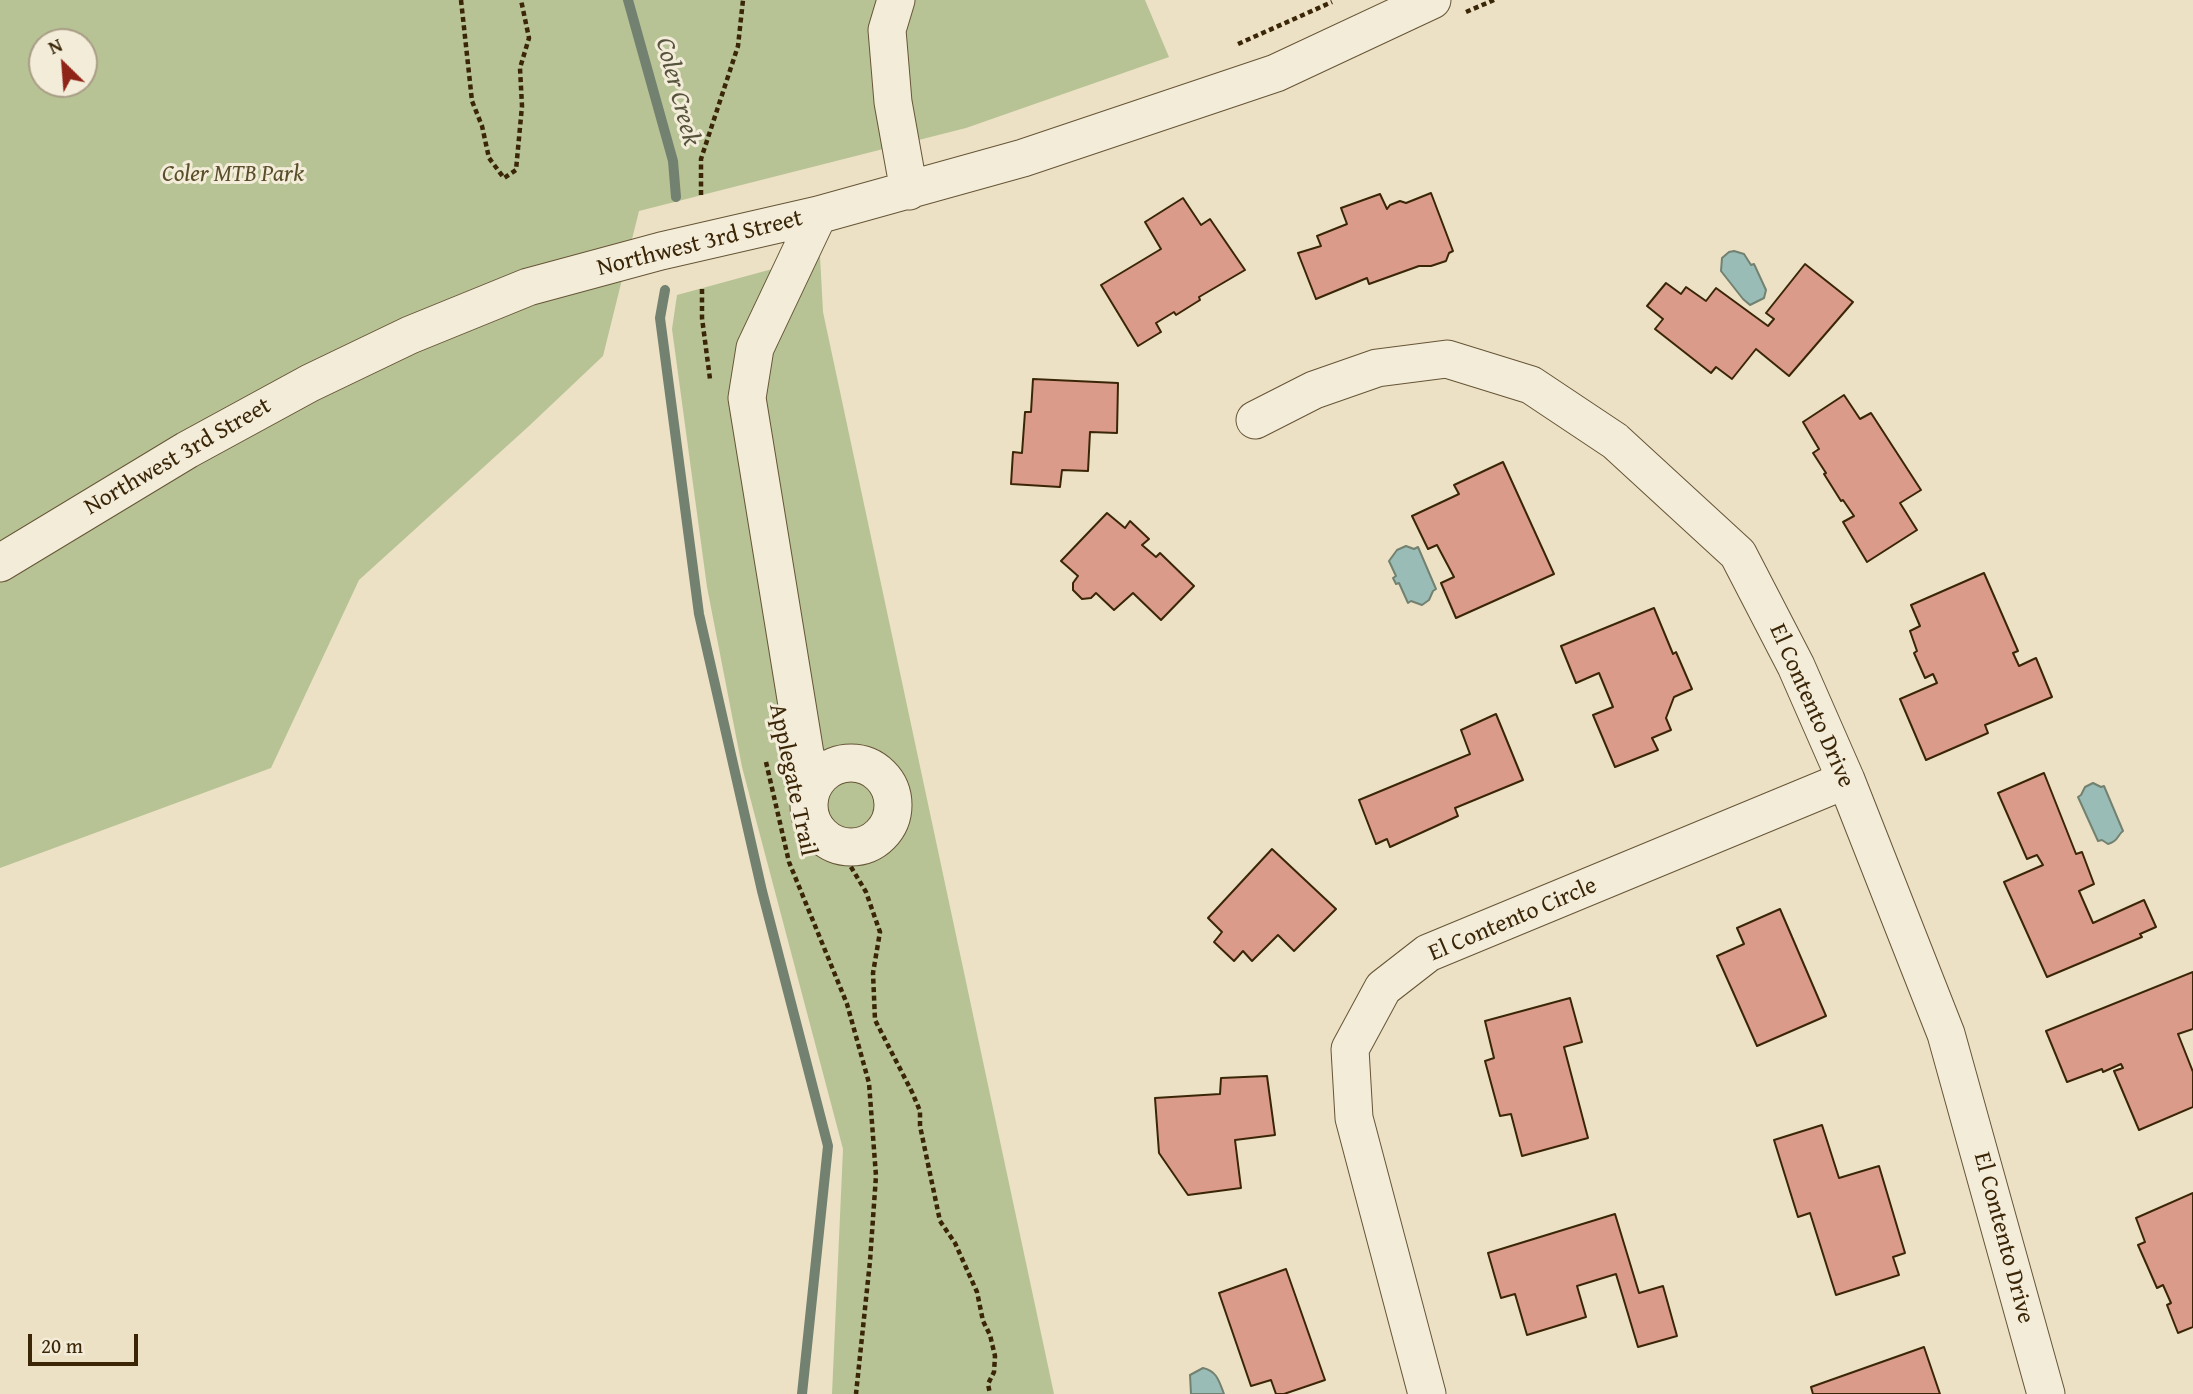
<!DOCTYPE html>
<html>
<head>
<meta charset="utf-8">
<style>
  body { margin:0 }
  #map { position:relative; width:2193px; height:1394px; overflow:hidden; background:#ece1c4; font-family:"Gentium Book Plus",serif }
  canvas { display:block }
  .north { position:absolute; left:28px; top:28px; width:70px; height:70px; box-sizing:border-box; background:#f3ecd9; border:2px solid #a99d85; border-radius:50%; rotate:335deg; font-size:19px; font-weight:700; line-height:28px; text-align:center; color:#3a2607 }
  .north::after { content:''; display:block; margin:auto; width:24px; height:32px; background:#8f2418; clip-path:polygon(50% 0,100% 100%,50% 72%,0 100%) }
  .scale { position:absolute; left:28px; top:1334px; width:110px; height:32px; box-sizing:border-box; border:4px solid #3a2607; border-top:0; padding-left:9px; font-size:21px; line-height:24px; white-space:nowrap; color:#3a2607; -webkit-text-stroke:5px #f3ecd9; paint-order:stroke }
</style>
</head>
<body>
<div id="map">
<canvas width="2193" height="1394"></canvas>
<div class="north">N</div>
<div class="scale">20 m</div>
</div>
<script>
const ctx = document.querySelector('canvas').getContext('2d');
ctx.lineJoin = 'round';
function fill(path, color) {
  ctx.fillStyle = color;
  ctx.fill(path, 'evenodd');
}
function stroke(path, color, width, dash) {
  ctx.strokeStyle = color;
  ctx.lineWidth = width;
  ctx.lineCap = dash ? 'butt' : 'round';
  ctx.setLineDash(dash || []);
  ctx.stroke(path);
}
function write(font, color, halo, rows, align = 'center') {
  ctx.font = font + ' "Gentium Book Plus",serif';
  ctx.lineWidth = 6;
  ctx.setLineDash([]);
  ctx.textBaseline = 'middle';
  ctx.strokeStyle = halo;
  ctx.fillStyle = color;
  for (const [text, x, y, turn = 0] of rows) {
    ctx.save();
    ctx.translate(x, y);
    ctx.rotate((+turn || 0) * Math.PI / 180);
    ctx.textAlign = isNaN(turn) ? turn : align;
    if (halo) ctx.strokeText(text, 0, 0);
    ctx.fillText(text, 0, 0);
    ctx.restore();
  }
}
fill(new Path2D(`
  M0,0H1145L1169,57L966,128L639,211L603,356L529,426L359,580L271,768L0,868ZM42,42H84V84H42Z
  M820,256L823,312L1054,1394H832L843,1149L742,767L707,587L672,329L677,295Z`), '#b7c395');
const water = new Path2D(`
  M1734,251L1744,254L1751,265L1754,264L1766,290L1764,298L1750,305L1743,299L1721,271L1722,258L1729,252Z
  M1406,546L1414,549L1418,547L1436,589L1433,591L1429,600L1422,605L1411,601L1408,603L1399,583L1396,584L1393,578L1396,576L1389,561L1397,550Z
  M2093,783L2101,787L2104,786L2123,831C2117,835 2119,841 2108,844L2102,840L2098,841L2078,797L2081,795L2085,787Z
  M1203,1368C1217,1371 1219,1381 1224,1394H1191L1190,1375Z`);
fill(water, '#99bdb6');
stroke(water, '#738170', 2);
stroke(new Path2D(`
  M628,0L673,161L676,197
  M665,290L660,318L699,614L762,891L828,1146L802,1394`), '#738170', 10);
const building = new Path2D(`
  M1431,193L1453,251L1449,253L1446,261L1431,266H1419L1369,284L1367,278L1316,299L1298,253L1321,246L1317,236L1347,224L1341,208L1380,194L1387,209L1390,205L1400,201L1406,203Z
  M1183,198L1201,225L1210,219L1245,270L1199,297L1200,300L1176,315L1174,312L1156,323L1161,332L1138,346L1101,285L1161,249L1145,222Z
  M1805,264L1853,302L1789,376L1756,349L1732,379L1716,367L1711,373L1655,329L1663,319L1647,306L1666,283L1681,294L1686,287L1706,301L1716,288L1768,326L1774,319L1766,313Z
  M1033,379L1118,383L1117,433L1090,432L1088,471L1062,470L1060,487L1011,484L1013,452L1022,453L1025,412H1031Z
  M1844,395L1860,419L1871,413L1921,490L1900,503L1917,530L1867,562L1843,522L1854,516L1843,500L1841,501L1824,474L1826,473L1813,453L1819,449L1803,422Z
  M1503,462L1554,574L1456,618L1441,583L1454,577L1437,545L1428,549L1412,516L1459,494L1454,485Z
  M1107,513L1125,528L1130,521L1149,539L1142,545L1156,557L1160,553L1194,586L1161,620L1133,593L1114,610L1096,593L1091,598L1082,599L1073,590V583L1078,576L1061,561Z
  M1984,573L2018,651L2013,653L2019,666L2036,658L2052,697L1985,725L1988,733L1926,760L1900,699L1937,683L1933,674L1925,678L1914,653L1917,651L1910,631L1920,626L1911,605Z
  M1654,608L1673,654L1676,652L1692,689L1674,697L1666,718L1671,730L1652,738L1658,750L1615,767L1593,715L1613,707L1599,673L1576,683L1561,646Z
  M1496,714L1523,780L1455,808L1458,816L1390,847L1387,839L1376,844L1359,800L1470,754L1461,730Z
  M2044,773L2076,854L2082,852L2094,884L2079,891L2093,923L2144,900L2156,927L2140,934L2142,937L2047,977L2004,882L2043,865L2037,855L2027,859L1998,793Z
  M1272,849L1336,909L1294,951L1278,935L1252,961L1243,951L1234,961L1214,942L1222,932L1208,918Z
  M1780,909L1826,1016L1757,1046L1717,956L1744,944L1737,928Z
  M2193,972V1029L2178,1034L2193,1072V1107L2139,1130L2114,1071L2123,1068L2121,1064L2103,1072L2102,1069L2067,1082L2046,1031Z
  M1570,998L1582,1042L1564,1047L1588,1138L1522,1156L1511,1114L1500,1116L1485,1061L1494,1058L1485,1021Z
  M1267,1076L1275,1135L1235,1140L1241,1188L1188,1195L1159,1153L1155,1098L1220,1094L1221,1078Z
  M1822,1125L1839,1178L1879,1166L1905,1253L1893,1257L1899,1275L1836,1295L1810,1213L1798,1217L1774,1140Z
  M2193,1193V1327L2178,1333L2167,1305L2171,1303L2163,1285L2157,1288L2138,1245L2145,1242L2136,1218Z
  M1615,1214L1639,1293L1663,1286L1677,1336L1638,1347L1616,1274L1577,1286L1586,1317L1527,1335L1515,1294L1501,1298L1488,1253Z
  M1286,1269L1325,1380L1284,1394H1276L1271,1380L1251,1386L1219,1293Z
  M1924,1347L1940,1394H1813L1811,1387Z`);
fill(building, '#da9b8b');
stroke(building, '#3a2607', 2);
const minor = new Path2D(`
  M896,0L887,30L893,102L909,191
  M1255,420L1314,390L1377,368L1447,359L1531,385L1615,441L1738,554L1796,666L1846,780L1946,1034L2046,1394
  M0,563L187,450L310,383L410,335L528,287L661,251L818,215L1023,158L1276,73L1432,0
  M809 805a42 42 0 1 1 84 0a42 42 0 1 1-84 0Z
  M816,782L805,754L747,398L755,348L818,215
  M1427,1394L1354,1118L1350,1049L1383,988L1428,953L1846,780`);
stroke(minor, '#665536', 39);
stroke(new Path2D(`
  M461,0L472,101L482,126L489,158L504,178L516,170L522,106L520,68L529,38L521,0
  M1466,12L1494,0
  M1238,44L1332,2
  M701,195V159L738,46L743,0
  M702,289V318L710,379
  M766,762L789,862L847,1004L869,1083L876,1176L870,1261L856,1394
  M861,847L848,862L866,892L880,932L873,973L875,1020L912,1092L920,1111V1126L940,1221L955,1243L977,1292L983,1321L990,1335L995,1356L994,1372L988,1384L990,1394`), '#3a2607', 4.5, [5, 3.5]);
stroke(minor, '#f3ecd9', 37);
write('italic 24px', '#594d2a', '#f3ecd9', [
  ["Coler MTB Park",233,175]
]);
write('24px', '#3a2607', '#f3ecd9', [
  ["Northwest 3rd Street",700,244,-14],
  ["Northwest 3rd Street",178,457,-30],
  ["El Contento Drive",1811,706,66],
  ["Applegate Trail",792,780,78],
  ["El Contento Circle",1513,920,-23],
  ["El Contento Drive",2003,1238,75]
]);
write('italic 26px', '#56533c', '#f3ecd9', [
  ["Coler Creek",677,92,75]
]);
</script>
</body>
</html>
